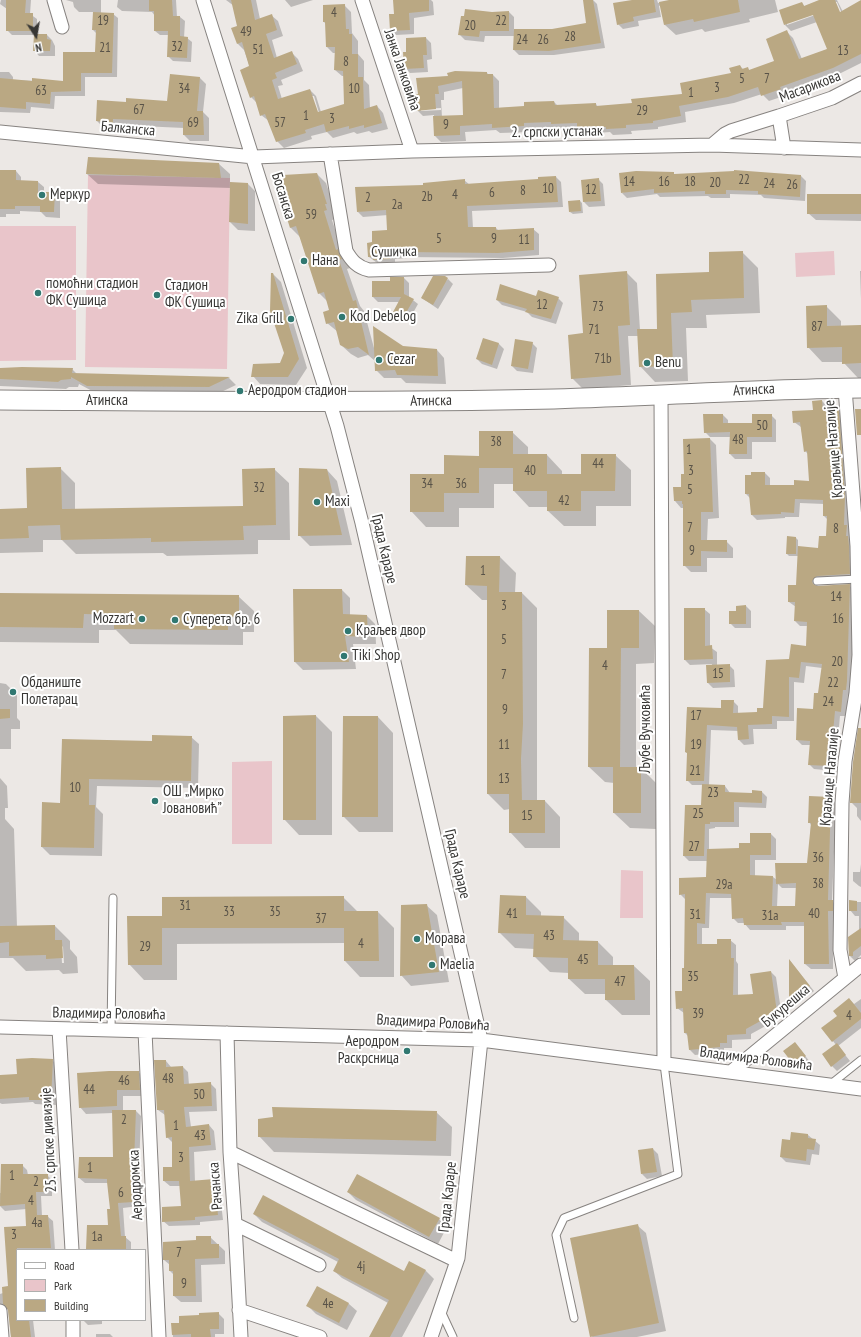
<!DOCTYPE html>
<html>
<head>
<meta charset="utf-8">
<style>
  body { margin:0 }
  #map { position:relative; width:861px; height:1337px; overflow:hidden; background:#ece8e5; font-family:"PT Sans Narrow",sans-serif }
  canvas { display:block }
  .legend { position:absolute; left:16px; top:1249px; width:130px; height:72px; box-sizing:border-box; background:#fff; border:1px solid #afafae; margin:0; padding:5px 7px; list-style:none; font-size:12px; color:#373634 }
  .legend li { display:flex; align-items:center; gap:8px; height:20px }
  .legend b { width:20px; border:1px solid #afafae }
  .north { position:absolute; left:16px; top:16px; width:40px; height:40px; -webkit-text-stroke:3px #fff; paint-order:stroke; rotate:168deg; font-size:11px; font-weight:700; line-height:16px; text-align:center; color:#373634 }
  .north::after { content:''; display:block; margin:auto; width:14px; height:18px; background:#373634; clip-path:polygon(50% 0,100% 100%,50% 72%,0 100%) }
</style>
</head>
<body>
<div id="map">
<canvas width="861" height="1337"></canvas>
<ul class="legend">
<li><b style="height:5px;background:#fff"></b>Road</li>
<li><b style="height:11px;background:#e9c5ca"></b>Park</li>
<li><b style="height:11px;background:#baa883"></b>Building</li>
</ul>
<div class="north">N</div>
</div>
<script>
const ctx = document.querySelector('canvas').getContext('2d');
ctx.lineJoin = 'round';
function fill(path, color) {
  ctx.fillStyle = color;
  ctx.fill(path, 'evenodd');
}
function stroke(path, color, width, dash) {
  ctx.strokeStyle = color;
  ctx.lineWidth = width;
  ctx.lineCap = dash ? 'butt' : 'round';
  ctx.setLineDash(dash || []);
  ctx.stroke(path);
}
function write(font, color, halo, rows, align = 'center') {
  ctx.font = font + ' "PT Sans Narrow",sans-serif';
  ctx.lineWidth = 4;
  ctx.setLineDash([]);
  ctx.textBaseline = 'middle';
  ctx.strokeStyle = halo;
  ctx.fillStyle = color;
  for (const [text, x, y, turn = 0] of rows) {
    ctx.save();
    ctx.translate(x, y);
    ctx.rotate((+turn || 0) * Math.PI / 180);
    ctx.textAlign = isNaN(turn) ? turn : align;
    if (halo) ctx.strokeText(text, 0, 0);
    ctx.fillText(text, 0, 0);
    ctx.restore();
  }
}
fill(new Path2D(`
  M88,175L230,178L227,369L85,367Z
  M0,226H76V360L0,361Z
  M834,251L835,275L796,277L795,253Z
  M272,761V844H232V762Z
  M621,870L643,871V918H620Z`), '#e9c5ca');
fill(new Path2D(`
  M1,0H31L30,14L37,19V35H47L52,40L55,46V56H39L34,50L35,35H12L7,30V9L0,4Z
  M66,0H101V13L113,14L118,18L117,77H85V96H55L54,109L31,107L30,113L0,112V72H9L13,77V80L63,82L96,53L97,34L93,30L94,12H79L74,7L73,2Z
  M118,0H176L177,17H180L185,21L184,38H187L192,42L191,62L173,61L168,56L169,35H160L155,31V16L152,12L122,11L117,7Z
  M226,0H256L260,19L271,15L278,21L283,36L272,40L277,58L291,52L298,59L303,71L281,80L283,85L278,86L282,99L310,90L316,96L321,112L345,105L344,76H342L335,70L336,53H333L327,47L326,24L324,22L344,5L351,12L352,33L358,41V54L364,61V80L369,85L370,108L377,106L383,113L388,129L372,133L369,131L357,134L354,132L333,138L327,132L311,136L312,139L284,148L277,141L269,121L261,115L258,104L251,97L250,67L244,50L238,44V27L234,6ZM312,96H314L320,116L318,117Z
  M285,0H313L291,7Z
  M394,0H431L433,2L434,15L414,18V34L396,35L391,30L395,15Z
  M584,0H593L597,4L605,48L554,55H519L514,50L515,36H485L484,42L465,40L460,35L492,13L509,12L514,17V30H552L587,24Z
  M637,0H657L658,3L678,0H775L778,12L749,19L750,22L705,32L702,29L676,35L665,25L661,5L659,6L661,17L638,21L639,26L623,29L618,24Z
  M822,0H837L843,12L861,6V63L839,74L786,93L787,95L769,101L762,94L734,103L685,112L686,122L658,127V129L631,131L632,134L613,135L610,132L585,134L580,129L558,130L556,128L529,129L530,132L500,133L496,130L465,132L466,141L441,142L435,136L434,115L423,116L417,110L419,94L417,79L487,73L489,75H493L499,81V108L525,107L554,102L558,106L596,104L598,107L633,104L683,94L732,74L740,66L744,70L748,69L751,71L776,62L787,32L793,38L802,59L828,49L817,22L791,31L785,25L802,3L805,7ZM835,2H837L843,16L841,17ZM818,12V14L787,25V23ZM463,88L464,116L442,117L441,100H444V92ZM441,108V110L421,111V109Z
  M426,38L431,43L432,59L427,60L428,72L410,73L405,68L407,53Z
  M171,76L200,78L206,84L203,112L209,118V141H190L184,135V128L119,125V128L103,127L97,121L127,103L168,102Z
  M219,164L230,174V183L248,184L255,191V231L238,230L230,222L231,188L98,184L87,174Z
  M0,171H16L21,177V181L38,182L44,187V193H54L60,199V218L46,217L41,212L20,211V214H6V217H0Z
  M673,173L675,175L801,176L806,181L805,201L764,198L761,195L730,194V198H711L708,196L660,197L657,194L627,198L622,193Z
  M317,174L326,183L336,213L335,219L332,220L344,257L350,268L347,269L360,306L364,311L374,348L403,347L437,350L444,358L446,384L406,383L401,378H384L376,370L375,361L368,355L358,358L351,354L341,345L338,332L327,323L330,311L328,302L319,293L300,237L291,228L279,190Z
  M556,177L561,182L563,207L472,211L473,228H496L499,231L533,229L539,234V255L503,258L406,257L408,258L395,259V264L380,265L369,257L373,243L388,231V215L363,217L358,212L424,186L464,180L470,185L539,180Z
  M598,179L603,184L605,206L589,207L584,202L582,181Z
  M861,195V221L816,220L808,213Z
  M580,201L582,203L583,213L573,214L570,212Z
  M742,252L758,268L760,313L706,315L707,328H686L688,381L655,382L640,366L639,336H628L631,385L583,389L572,378L584,334L626,272L637,283L640,330H658L657,275L710,273Z
  M860,271H861V299Z
  M273,274L281,282L307,368L296,385L260,384L253,376L280,364L286,353Z
  M404,278L409,283V297L418,304L408,322L394,312L400,302H378L373,297V282H391Z
  M448,279L453,284L438,309L422,298Z
  M536,297L558,298L563,303L556,324L532,317L527,312L502,305L497,300Z
  M826,306L841,321V326H861V378H858L843,362H822L808,347Z
  M483,339L499,344L504,349L497,369L482,364L477,359Z
  M532,343L537,348L533,373L517,371L512,366Z
  M0,369H72L78,375L229,378L236,385L217,394L96,393L79,384L78,387H69L66,389L0,386Z
  M822,401L827,406V412L838,411L843,416L850,502L849,529L851,531L854,579L822,581L816,587L849,585L854,590L851,687L850,695H848L846,716H840L835,771L814,769L809,764L811,745H802L797,740L814,710L819,694L822,668L806,666L804,683L794,682V721H777V729H753L754,744L744,745L739,740V731L711,730L709,785L725,786L730,793L753,794L762,792L767,797L766,808L739,807V827H715V828L709,829V850L740,849L771,834L776,839V860H755V876L773,877L777,880L808,864L811,825L809,822L831,798L836,803L832,901L837,906V915H833V969H811L805,964V926H786V930H750L744,923H738L733,918L732,898H710L709,928H702V945H718L730,940L736,945V961L738,964V996L755,995L771,972L776,977L782,1017L751,1034V1039L732,1040V1048H724V1052L695,1055L690,1050L689,1037L685,1033L684,1013L677,1008L683,992L685,969V899L680,894L707,878V861H689L684,856L702,806L703,785H692L687,780L688,754L686,752L687,708L722,709L733,701L738,706V714L758,713L764,709L790,660L807,647L808,626H800L795,621L796,607L789,602L797,586L799,556H789L787,554L796,538L798,540V547L819,549L827,538L828,520L824,516V504L800,503L799,517H785V518L757,520L752,515L751,499L746,494L752,473H765L770,478V486H795L811,482L809,455L805,451L801,427L794,422L814,411ZM778,884L782,888H797L796,907H777Z
  M723,415L728,420V424H753L771,415L776,420V442H752V459H735L730,454V437H710L705,432Z
  M512,432L528,447V455H547L562,471V475H582L615,455L631,470V506H596V526H564L548,511V507H529L514,491V484H494V508H459V527H426L411,511L445,475L480,457Z
  M710,439L716,445L719,518L708,519L707,541H726L733,548V558H707V572H691L684,565V508H681L675,501L674,488H682Z
  M60,468L75,483V510L244,507L274,469L289,483L290,540H258V554L167,556L163,553L76,554L62,540H43V552L0,553V510L28,509Z
  M327,470L337,481L352,545L310,546L300,536Z
  M500,557L516,573L515,593H522L537,608V801H545L560,817V848H525L510,832V809L504,810L488,794V600H482L466,585Z
  M342,590L350,598V615L367,616L375,624L376,644H353L356,669L303,670L295,662Z
  M0,594L238,596L254,611V632H243V645L130,644L116,630H99V643L0,642Z
  M746,606L751,611V628H735L730,623L737,612Z
  M704,609L710,614V647L717,652V666L729,665L734,670L735,687L713,688L708,683L712,664L690,665L685,660Z
  M639,611L655,626L654,663L636,664V768H641L657,784L656,829L630,828L614,813V783L605,782L589,767L608,649Z
  M0,683L6,684L17,695V718L20,721V729H11V749H0Z
  M316,716L332,732V835H299L284,819V717Z
  M378,717L393,733V832H359L344,817Z
  M191,737L199,744L198,788L97,786L96,807L103,814L102,856L50,855L42,847L61,804L63,740L153,742Z
  M861,746V821L857,816V808L851,802Z
  M0,778L7,786L8,808H5V819L14,829L17,927L55,926L70,941V949L77,957L78,973L63,974L59,970L26,971L13,958H0ZM61,945L63,947L64,963H62Z
  M861,864V887L859,886L853,881V872H860Z
  M343,897L358,912H378L394,928V977H360L345,961V943L177,944V980H144L129,964L163,917Z
  M526,897L541,912V916L563,917L579,933V941L598,942L613,957V966H634L650,981V1015H622L606,1000V994H585L569,979V973L550,972L534,956L535,949L515,948L499,932Z
  M850,902H861V955L858,958V961H855L850,956L859,930V916H855L850,910Z
  M426,905L437,915L449,982L411,986L401,975Z
  M790,961L814,991L794,1007L790,1003Z
  M849,999L854,1004L861,999V1028L838,1046L850,1061L837,1071L832,1066L836,1045L823,1028L839,1017Z
  M795,1043L810,1062L799,1069L794,1064Z
  M52,1060L57,1065L56,1105L35,1104L33,1102L2,1104L0,1103V1076L18,1075Z
  M166,1061L171,1067H183L188,1072L189,1085L210,1083L216,1089L217,1111L189,1112L191,1127L209,1125L214,1131L216,1150L194,1152L195,1182L214,1180L219,1186L223,1220L200,1222V1225L169,1226L163,1221L182,1207L180,1186H170L164,1181L173,1168V1143L167,1137L165,1115L158,1110Z
  M138,1072L145,1078L146,1096H123V1111H136L141,1116L139,1168H135L139,1206L123,1208L125,1237L131,1242V1250H89L88,1226H110L111,1210L108,1183H85L79,1178L114,1158L113,1113L86,1114L80,1107Z
  M436,1112L452,1127L451,1156L274,1152L259,1136Z
  M808,1135L820,1145L819,1155L812,1154L810,1165L786,1162L781,1157L791,1141Z
  M653,1149L658,1154L662,1176L647,1179L642,1174Z
  M22,1165L27,1170L28,1175H47L52,1180V1196H41L42,1216H47L53,1221L55,1250H17V1320H33L35,1337H11L8,1309L0,1310V1294L3,1293L9,1287L5,1228L27,1227L26,1209L5,1211L0,1206V1193H2Z
  M348,1192L439,1219L447,1227L438,1244L356,1200Z
  M254,1214L404,1272L410,1262L426,1271L434,1279L402,1337H370L388,1303L342,1278L334,1271L338,1262L262,1222Z
  M638,1226L646,1233L666,1331L637,1337H592Z
  M210,1237L225,1251V1264L201,1265L202,1302H181L174,1296V1275L170,1271V1265L164,1260L198,1241Z
  M145,1280L146,1311L145,1312Z
  M317,1287L349,1304L357,1311L347,1330L316,1314L308,1306Z
  M218,1313L224,1319V1334H215V1337H173L172,1324H180Z
  M83,1320H102V1324L88,1325Z
  M96,1334H110L113,1337H96Z`), '#0003');
fill(new Path2D(`
  M6,0H26L25,13H33V31H6Z
  M149,0H172L173,16H180V36L188,37L187,58L167,57L168,31H154V11H149Z
  M231,0H251L255,20L272,14L277,30L266,34L274,58L292,51L297,64L275,73L277,78L272,80L278,99L310,89L318,112L344,104L343,71L334,70L335,47H326L325,22H323V5L345,4L346,29H349V34H352V54H358V77H363L364,109L377,105L382,123L364,128V125L349,129V126L326,132L324,124L305,130L306,133L276,142L265,114L260,116L254,96L250,98L240,70L249,66L242,42L237,44L231,28L237,26Z
  M393,0H429V11L409,13L410,30L390,31L389,14H394Z
  M583,0H593L601,43L549,51L513,50L514,29H552L586,23Z
  M632,0H654L656,12L633,17L634,21L617,25L613,3Z
  M669,0H738L740,12L694,22L693,19L664,25L659,2Z
  M819,0H835L840,12L861,0V54L833,68L780,87L781,89L761,96L758,87L728,97L679,106L681,116L653,121V123L626,125V128L606,129V127L577,128V123L551,124V122L524,123V126L492,128V124L460,126V135L434,136L433,116L463,115L462,81L438,86L439,94H435L436,109L416,111L415,94H418L416,78L448,76L447,73L455,71L487,72V74H493L494,108L524,106V102L554,101L555,105L596,103V106L632,103L631,99L682,94L680,83L731,73L729,68L740,65L742,69L748,67L749,70L774,61L766,39L787,30L799,59L827,49L813,15L784,25L779,10L802,2L804,6Z
  M465,9L492,12L509,11V31H480L479,37L458,35L461,16H464Z
  M93,12L114,13L112,73H81V91L51,92L50,104L26,102V109L0,107V78L32,81V78L63,81V52H95L96,30H92Z
  M34,34H47V39L51,40L50,51H33Z
  M426,37L427,55H423L424,68L404,69L403,52H406V38Z
  M170,74L200,77L197,111H203L204,135H183V122L113,119V123L96,121L97,100L126,102V98L167,101Z
  M88,157L219,163L221,178L86,174Z
  M0,170H16V180L38,181V192H55L54,212H40V206H15V209H0Z
  M734,170L801,175L800,197L758,194V191L726,190V194H705V191L654,193V189L621,193L619,173L636,171L674,172V174L734,171Z
  M317,173L327,204H325L327,210L324,211L336,250L338,249L342,259L339,260L353,301L356,300L369,355L358,347L348,349L340,345L334,322L326,324L323,312L329,310L324,292L318,294L296,226L290,228L278,190L283,175Z
  M556,176L558,202L467,206L468,227H496V230L534,228V250L498,253L402,252L404,253L390,254V259L373,260V257H368L367,243L372,242V231L387,230L386,210L357,212L355,187L423,185V183L465,179V184L538,179V177Z
  M599,178L601,201L583,202L581,180Z
  M230,182L248,183V224L229,222Z
  M807,194H861V214H807Z
  M580,200L581,211L569,212L568,201Z
  M743,251L744,298L691,300L692,312L671,313L673,366L639,367L637,329H657L656,274L709,272V252Z
  M627,271L630,325L618,326L621,375L571,379L568,335L583,333L579,275Z
  M271,273H273L299,359L288,377H251L253,364L280,363L284,353L270,311Z
  M433,276H445L448,278L433,305L421,298Z
  M390,277H404V294L414,299L403,318L393,312L401,297H372V281H390Z
  M500,284L536,296L538,290L559,297L551,319L525,312L527,309L496,300Z
  M827,305V326L861,325V363L842,364V347L807,348L806,306Z
  M373,326L403,346L437,349L438,376L397,375L395,370L375,371Z
  M483,338L499,343L492,365L476,359Z
  M515,339L533,342L528,369L511,366Z
  M22,367L73,368L72,373L230,377L209,387L87,386L71,377V379L61,380L58,382L0,379V368Z
  M822,400L823,411L839,410L845,496L844,525H847L846,536H848L849,546L850,574L817,576L812,581L813,584L817,586L850,584L847,681L846,690H843L841,712L835,711L830,766L808,765L810,741L796,740L797,708L813,709L814,693H818L822,664L801,662L799,678L789,677V717L772,716V724L748,725L749,739L738,740L737,727L707,725L704,781H686L687,753L685,752L687,707L721,708V700H734L733,713L757,712V708H763L766,660L789,659L791,644L806,646L807,622L794,621L795,602H788V585H796L798,546L818,548L819,536H826L827,516H823V500L795,499L794,513L781,512V514L751,515L749,494H745V475H751V472H765V485H794V480L809,481L807,451L804,452L800,422L793,423L792,411L813,410L812,401Z
  M855,409H861V435H857Z
  M703,414H723V423H752V414H772V437H747V454H729L730,432L704,433Z
  M479,431H513V454H547V474H581V454H616L615,491H581V511H547V491H513V468H479V493H444V512H410V474H444V455L479,456Z
  M710,438L713,512H701V540H727V552L701,551V566H683V504H682V501H674L673,487H681V474H684L683,439Z
  M61,467L62,509L243,506L242,469L275,468L276,525L243,526L244,540L151,542V538L61,540L60,525L28,526L29,538L0,539V509L27,508L26,468Z
  M299,468L327,469L342,535L298,536Z
  M787,536L796,537V554H786Z
  M466,556H500L499,592H522L523,724L521,759L522,800H545V833H509V794H487V586L465,585Z
  M293,589H342L343,614L367,615L368,637L345,636L349,662H294Z
  M0,593L239,595V617H228V630L114,629V615L84,614L83,628L0,627Z
  M746,605V624H729V611H736V606Z
  M684,608H705V646L712,645L713,659L684,660Z
  M607,610H639V648H621L620,767H641V813H613V767H588L589,648H607Z
  M730,664V682L707,683L706,665Z
  M0,709H10V718L0,719Z
  M316,715V820H283V716Z
  M343,716H378V817H342Z
  M858,728H861V803H850L853,762Z
  M152,735L192,736L191,781L89,779V805H95L94,848L41,847L42,802L60,803L62,739L152,741Z
  M702,784L725,785V792L752,793V790L762,791V803L734,802V822H710V824H705L704,856H683L685,805H701Z
  M809,796L831,797L828,900H833V911H828L829,964H804V922H781L782,925H744L743,918L732,919L731,894L706,893L705,924L697,923V944H717V939H731V958H734L733,995L753,994L750,974L771,971L777,1012L746,1029V1034L727,1035V1043H720V1047L689,1050L687,1033H684L683,1008L676,1009L675,991H682V968H684L685,894L679,895V878L706,877L707,849L739,848V843H750V833H771V855H750V875L773,876L772,906H795L796,883L776,884L775,863H807L811,823H808Z
  M500,895L526,896V915L564,916L563,940L598,941V965H634L635,1000H605V979H568V958L533,957L534,934L498,933Z
  M344,896V911H378L379,961H344V928H162V965H128L127,916H162V897Z
  M849,900L857,901V911H849Z
  M427,904L439,972L400,976L401,905Z
  M55,925V940H62L63,958L46,959V955L9,956V942L0,943V926Z
  M861,928V946L853,952V956H849L848,937Z
  M789,959L810,986L789,1003Z
  M849,998L861,1013V1019L832,1042L821,1028L837,1016L833,1011Z
  M795,1042L806,1056L794,1065L783,1051Z
  M837,1043L846,1055L831,1067L822,1054Z
  M32,1058L53,1059L51,1100H29V1097L0,1099V1075L17,1074L16,1059Z
  M154,1060H166V1067L183,1066L184,1084L211,1082L212,1106L184,1107L186,1127L209,1124L211,1145L189,1147L190,1181L214,1179L218,1215L195,1217V1220L162,1222V1207L181,1206L179,1181H163V1167H172V1137L166,1138L164,1110H157Z
  M109,1071H139L140,1090H117V1106L79,1108L77,1073Z
  M272,1107L437,1111L436,1141L258,1137V1119L273,1117Z
  M112,1110H136L134,1163H131L134,1202L118,1203L121,1236H126V1250L86,1249L87,1225H108L107,1209H110L107,1182V1179L78,1178L79,1157H113Z
  M791,1132L808,1134V1138L816,1139L814,1150L807,1149L806,1161L780,1157L782,1139L790,1140Z
  M653,1148L657,1172L641,1174L638,1150Z
  M1,1164H23V1174H48V1192H36L37,1215H48L51,1248H17V1320H29L31,1337H11L8,1310L3,1304L2,1287L8,1286L4,1227L26,1226L25,1204L0,1206Z
  M357,1174L440,1218L429,1237L347,1192Z
  M263,1195L404,1271L409,1261L426,1270L390,1337H369L389,1300L333,1271L339,1259L253,1214Z
  M638,1224L659,1323L590,1337L570,1238Z
  M196,1236H211V1244H219V1258L195,1259L196,1296H173V1271H169V1260H163V1242L196,1240Z
  M317,1286L349,1303L339,1323L306,1306Z
  M219,1312V1329H210L211,1337H191V1334L172,1335L171,1323H179V1316L199,1315V1313Z`), '#baa883');
const lane = new Path2D(`
  M817,581L859,579
  M111,1031L113,898
  M831,1084L861,1060
  M440,1309L453,1337
  M574,1318L556,1235L564,1218L678,1174L664,1064`);
const street = new Path2D(`
  M54,0L62,27
  M203,0L337,426L362,523L481,1040L458,1258L431,1337
  M362,0L412,151
  M0,132L254,157L412,151L712,145L861,150
  M712,145L725,134L731,131L779,116
  M784,148L779,116L832,98L861,83
  M330,154L346,251C352,261 357,267 369,270L549,265
  M661,395L664,1064
  M845,978L840,950L842,803L845,761L856,693L859,655L857,546L845,388
  M0,1027L481,1040L861,1089
  M59,1029L72,1250
  M145,1031L159,1337
  M227,1033L230,1152L235,1224L241,1337
  M732,1071L861,965
  M230,1152L457,1261
  M235,1224L319,1265
  M239,1310L320,1337
  M0,1311L2,1337
  M73,1337V1320`);
const secondary = new Path2D(`
  M0,400C185,401 369,403 554,399C656,396 759,389 861,388`);
stroke(lane, '#878380', 9);
stroke(street, '#878380', 15);
stroke(secondary, '#878380', 21);
stroke(lane, '#fff', 7);
stroke(street, '#fff', 13);
stroke(secondary, '#fff', 19);
for (const [x, y, r, color] of [
  [42,195,4,"#317871"],
  [304,261,4,"#317871"],
  [38,293,4,"#317871"],
  [157,295,4,"#317871"],
  [342,317,4,"#317871"],
  [291,319,4,"#317871"],
  [379,360,4,"#317871"],
  [647,363,4,"#317871"],
  [240,391,4,"#317871"],
  [317,502,4,"#317871"],
  [142,619,4,"#317871"],
  [175,620,4,"#317871"],
  [348,631,4,"#317871"],
  [344,656,4,"#317871"],
  [13,692,4,"#317871"],
  [155,801,4,"#317871"],
  [417,939,4,"#317871"],
  [432,965,4,"#317871"],
  [407,1051,4,"#317871"]
]) {
  const dot = new Path2D();
  dot.arc(x, y, r, 0, 2 * Math.PI);
  ctx.fillStyle = color;
  ctx.fill(dot);
  stroke(dot, '#fff', 1.5);
}
write('13px', '#585248', null, [
  ["4",334,13],
  ["19",103,21],
  ["22",501,21],
  ["20",470,26],
  ["49",246,32],
  ["28",570,37],
  ["24",522,40],
  ["26",543,40],
  ["32",177,47],
  ["21",105,48],
  ["51",258,50],
  ["13",843,51],
  ["8",346,62],
  ["5",742,79],
  ["7",767,79],
  ["3",717,88],
  ["34",184,89],
  ["10",354,89],
  ["63",41,91],
  ["1",691,93],
  ["67",139,110],
  ["29",642,111],
  ["1",306,116],
  ["3",332,119],
  ["69",193,123],
  ["57",280,123],
  ["9",446,125],
  ["22",744,180],
  ["14",629,182],
  ["16",664,182],
  ["18",690,182],
  ["20",715,183],
  ["24",769,184],
  ["26",792,185],
  ["10",548,189],
  ["12",591,190],
  ["8",523,191],
  ["6",492,193],
  ["4",455,195],
  ["2b",427,197],
  ["2",368,198],
  ["2a",397,205],
  ["59",311,215],
  ["5",439,239],
  ["9",494,239],
  ["11",524,240],
  ["12",542,305],
  ["73",598,307],
  ["87",817,327],
  ["71",594,330],
  ["71b",603,359],
  ["50",762,426],
  ["48",738,440],
  ["38",496,442],
  ["1",689,450],
  ["44",598,464],
  ["40",530,471],
  ["3",691,471],
  ["34",427,484],
  ["36",461,484],
  ["32",259,488],
  ["5",690,490],
  ["42",564,501],
  ["7",690,528],
  ["8",836,529],
  ["9",692,551],
  ["1",483,571],
  ["14",836,597],
  ["3",504,606],
  ["16",838,619],
  ["5",504,640],
  ["20",837,662],
  ["4",605,666],
  ["15",718,674],
  ["7",504,675],
  ["22",833,683],
  ["24",828,702],
  ["9",505,710],
  ["17",696,716],
  ["11",504,745],
  ["19",696,745],
  ["21",695,771],
  ["13",504,779],
  ["10",75,788],
  ["23",713,793],
  ["25",698,814],
  ["15",527,816],
  ["27",694,847],
  ["36",818,858],
  ["38",818,884],
  ["29a",724,885],
  ["31",185,906],
  ["33",229,912],
  ["35",275,912],
  ["41",512,914],
  ["40",814,914],
  ["31",695,915],
  ["31a",770,916],
  ["37",321,919],
  ["43",549,936],
  ["4",361,944],
  ["29",145,947],
  ["45",583,960],
  ["35",693,977],
  ["47",620,982],
  ["39",698,1014],
  ["4",849,1016],
  ["48",168,1079],
  ["46",124,1081],
  ["44",89,1090],
  ["50",199,1095],
  ["2",124,1120],
  ["1",176,1126],
  ["43",200,1136],
  ["3",181,1158],
  ["1",90,1168],
  ["1",12,1176],
  ["2",36,1182],
  ["6",121,1193],
  ["4",31,1201],
  ["4a",37,1223],
  ["3",14,1235],
  ["1a",97,1237],
  ["7",179,1253],
  ["4j",361,1267],
  ["9",184,1284],
  ["4e",328,1304]
]);
write('15px', '#373634', '#fff', [
  ["Јанка Јанковића",402,70,71],
  ["Масарикова",810,87,-21],
  ["Балканска",128,129,5],
  ["2. српски устанак",557,132,-1],
  ["Босанска",283,196,73],
  ["Сушичка",394,252,-1],
  ["Атинска",754,390,-3],
  ["Атинска",107,401],
  ["Атинска",431,401,-1],
  ["Краљице Наталије",834,449,-95],
  ["Града Караре",384,549,77],
  ["Љубе Вучковића",646,729,-90],
  ["Краљице Наталије",830,777,-85],
  ["Града Караре",457,864,77],
  ["Букурешка",786,1006,-40],
  ["Владимира Роловића",109,1014,1],
  ["Владимира Роловића",433,1023,3],
  ["Владимира Роловића",756,1059,7],
  ["25. српске дивизије",49,1140,-93],
  ["Аеродромска",136,1185,-93],
  ["Рачанска",216,1186,-95],
  ["Града Караре",448,1197,-84]
]);
write('15px', '#373634', '#fff', [
  ["Меркур",50,195],
  ["Нана",312,261],
  ["помоћни стадион",46,284],
  ["ФК Сушица",46,301],
  ["Стадион",165,286],
  ["ФК Сушица",165,303],
  ["Kod Debelog",350,317],
  ["Zika Grill",283,319,"right"],
  ["Cezar",387,360],
  ["Benu",655,363],
  ["Аеродром стадион",248,391],
  ["Maxi",325,502],
  ["Mozzart",134,619,"right"],
  ["Суперета бр. 6",183,620],
  ["Краљев двор",356,631],
  ["Tiki Shop",352,656],
  ["Обданиште",21,683],
  ["Полетарац",21,700],
  ["ОШ „Мирко",163,792],
  ["Јовановић”",163,809],
  ["Морава",425,939],
  ["Maelia",440,965],
  ["Аеродром",399,1042,"right"],
  ["Раскрсница",399,1059,"right"]
], 'left');
</script>
</body>
</html>
